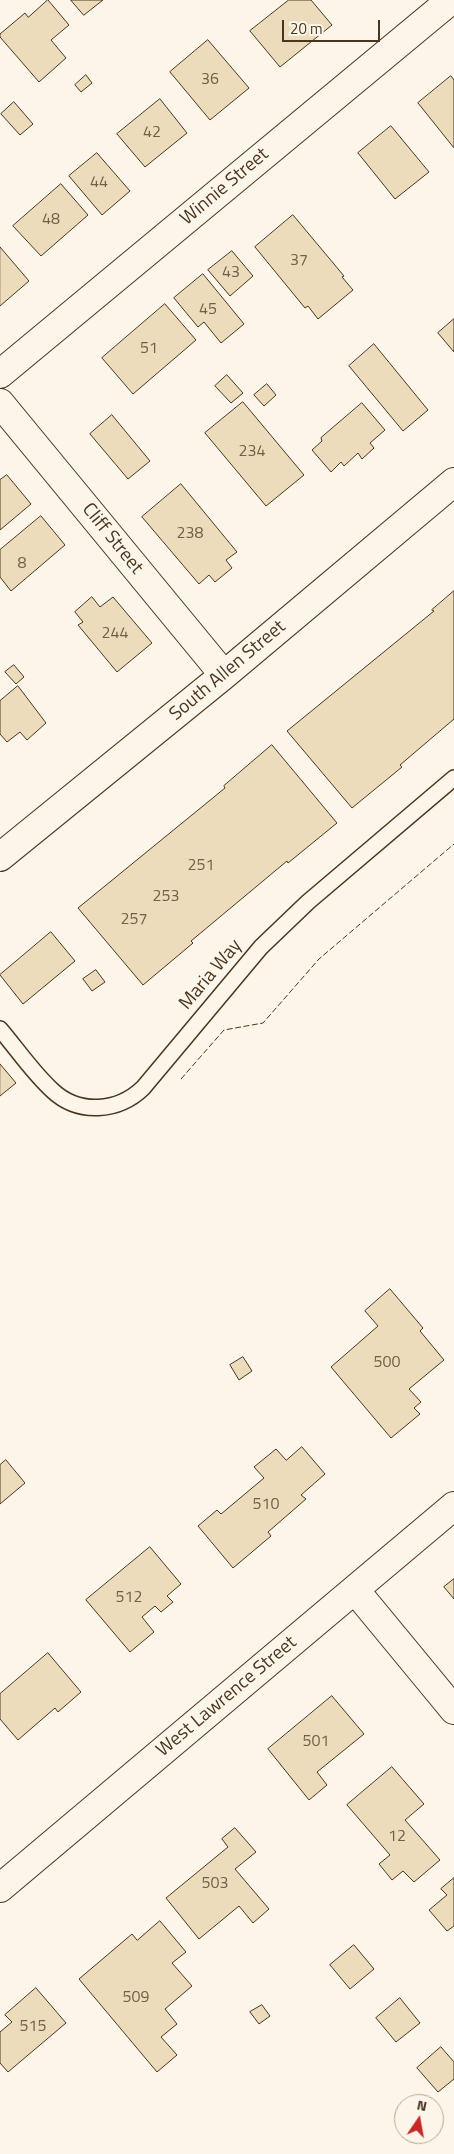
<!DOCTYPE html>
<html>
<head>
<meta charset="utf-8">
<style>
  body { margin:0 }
  #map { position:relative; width:454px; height:2154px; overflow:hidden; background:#fbf6e9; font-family:"Titillium Web",sans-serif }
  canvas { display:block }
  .north { position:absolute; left:394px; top:2094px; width:50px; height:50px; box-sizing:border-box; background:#fbf6e9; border:1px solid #b4a999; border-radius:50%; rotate:12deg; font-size:14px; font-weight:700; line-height:20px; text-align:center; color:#4a3520 }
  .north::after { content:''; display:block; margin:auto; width:18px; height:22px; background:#c62828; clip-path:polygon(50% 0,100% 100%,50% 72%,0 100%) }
  .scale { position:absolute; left:282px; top:20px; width:98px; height:22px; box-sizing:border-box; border:2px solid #4a3520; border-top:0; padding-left:6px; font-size:15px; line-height:18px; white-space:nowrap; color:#4a3520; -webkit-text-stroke:4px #fbf6e9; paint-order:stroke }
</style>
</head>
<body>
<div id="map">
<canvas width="454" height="2154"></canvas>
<div class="north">N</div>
<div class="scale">20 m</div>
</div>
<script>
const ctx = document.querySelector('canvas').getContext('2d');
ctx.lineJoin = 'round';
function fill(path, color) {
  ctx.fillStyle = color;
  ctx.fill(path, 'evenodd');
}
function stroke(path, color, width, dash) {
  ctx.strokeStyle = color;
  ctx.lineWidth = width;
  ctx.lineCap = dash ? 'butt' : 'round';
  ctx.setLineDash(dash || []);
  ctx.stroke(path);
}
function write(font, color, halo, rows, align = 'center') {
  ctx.font = font + ' "Titillium Web",sans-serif';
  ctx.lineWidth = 4;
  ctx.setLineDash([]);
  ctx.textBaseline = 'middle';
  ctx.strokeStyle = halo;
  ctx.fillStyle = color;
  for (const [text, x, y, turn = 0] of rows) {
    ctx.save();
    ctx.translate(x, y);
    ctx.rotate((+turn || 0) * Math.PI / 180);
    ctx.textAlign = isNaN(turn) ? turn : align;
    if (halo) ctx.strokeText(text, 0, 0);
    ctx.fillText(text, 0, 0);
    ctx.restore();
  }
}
const building = new Path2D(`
  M48,0L69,25L51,40L66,58L39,82L0,37V34L25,13L28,17Z
  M71,0H103L84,15Z
  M289,0H311L332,25L280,67L250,31Z
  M208,40L249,88L210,120L170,72Z
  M86,75L92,83L81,92L75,85Z
  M451,76L454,80V148L418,103Z
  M160,99L187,133L145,167L117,134Z
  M14,102L33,124L20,135L1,114Z
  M391,126L429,172L395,199L358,153Z
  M97,153L130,191L102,215L69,176Z
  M61,184L88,215L41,256L13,226Z
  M293,215L344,276L342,277L353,290L318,319L308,306L305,308L255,247Z
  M0,247L29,281L0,306Z
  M232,251L253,276L230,296L208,270Z
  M203,274L244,324L221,343L204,322L198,327L174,298Z
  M165,304L196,340L133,394L102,358Z
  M454,319V352L438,333Z
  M374,344L428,410L403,431L349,366Z
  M227,375L243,393L231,403L215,386Z
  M267,384L276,395L264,406L254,395Z
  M243,402L304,475L266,506L205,433Z
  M362,403L385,430L370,443L374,448L362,459L358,453L344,466L341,462L331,472L312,450L322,441L321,438Z
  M112,415L150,461L128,479L90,434Z
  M7,475L31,504L0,530V480Z
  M181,484L237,552L226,560L232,568L215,582L209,575L199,584L142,517Z
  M41,516L65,545L11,591L0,577V550Z
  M454,591V719L400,765L402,767L352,808L287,731L434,611L432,610Z
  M92,597L100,607L113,597L152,643L117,672L78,625L83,622L75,612Z
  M14,665L24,677L16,684L5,672Z
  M18,686L46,723L27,740L20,732L7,742L0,734V701Z
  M272,745L337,823L288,863L287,861L191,941L193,943L143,985L78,908L225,788L224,786Z
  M51,932L75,961L23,1004L0,975Z
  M96,970L105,982L92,991L83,979Z
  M0,1064L16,1083L0,1096Z
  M390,1289L423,1328L420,1331L444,1360L409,1389L421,1402L414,1408L420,1414L391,1438L331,1367L378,1326L365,1311Z
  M243,1357L252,1371L239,1380L230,1365Z
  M302,1447L325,1474L301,1495L306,1499L268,1532L271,1536L233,1568L198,1526L217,1510L221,1514L264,1478L254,1467L276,1449L286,1460Z
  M6,1460L25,1483L0,1504V1465Z
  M150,1547L181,1584L167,1596L173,1602L161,1612L155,1606L142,1617L154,1632L130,1652L86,1600Z
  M454,1579V1599L444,1587Z
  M48,1653L81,1692L58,1712L55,1708L18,1740L0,1719V1694Z
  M332,1696L364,1734L317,1772L327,1785L309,1800L268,1749Z
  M392,1767L424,1804L405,1820L440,1860L414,1882L403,1871L392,1880L379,1864L390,1855L347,1805Z
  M235,1828L256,1852L235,1869L269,1909L253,1923L239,1906L199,1939L166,1898L228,1847L222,1839Z
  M454,1878V1926L447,1931L429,1910L447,1895L441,1889Z
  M160,1921L186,1952L172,1963L192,1986L165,2009L177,2024L161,2037L177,2055L157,2072L79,1979L132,1934L137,1940Z
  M354,1945L374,1969L350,1989L330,1965Z
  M36,1988L66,2023L8,2072L0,2063V2032L12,2022L5,2015Z
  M400,1998L420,2023L396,2042L376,2018Z
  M262,2005L270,2016L259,2024L250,2012Z
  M441,2047L454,2062V2079L438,2092L417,2068Z`);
fill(building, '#ecdcbc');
stroke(building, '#4a3520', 1);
const service = new Path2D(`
  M0,1029C17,1049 33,1073 53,1091C79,1115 118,1112 143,1088L261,947L308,902L454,778`);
const minor = new Path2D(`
  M0,374L451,0
  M0,403L224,675
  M0,857L224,675L454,482
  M355,1590L454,1710
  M0,1888L454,1506`);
stroke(service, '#4a3520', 18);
stroke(minor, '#4a3520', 30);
stroke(service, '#fbf6e9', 15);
stroke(minor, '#fbf6e9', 28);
stroke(new Path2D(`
  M181,1079L224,1030L263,1023L319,959L454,844`), '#4a3520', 1, [6, 2.5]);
write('16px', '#725f47', null, [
  ["36",210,80],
  ["42",152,133],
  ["44",99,183],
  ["48",51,220],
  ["37",299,261],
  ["43",231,273],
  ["45",208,310],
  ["51",149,349],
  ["234",252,452],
  ["238",190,534],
  ["8",22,564],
  ["244",115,634],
  ["251",201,866],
  ["253",166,897],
  ["257",134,920],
  ["500",387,1363],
  ["510",266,1505],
  ["512",129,1598],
  ["501",316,1742],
  ["12",397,1837],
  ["503",215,1884],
  ["509",136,1998],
  ["515",33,2027]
]);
write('19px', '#4a3520', '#fbf6e9', [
  ["Winnie Street",225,187,-40],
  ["Cliff Street",112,539,51],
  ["South Allen Street",228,671,-40],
  ["Maria Way",211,975,-50],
  ["West Lawrence Street",227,1697,-40]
]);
</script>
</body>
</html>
